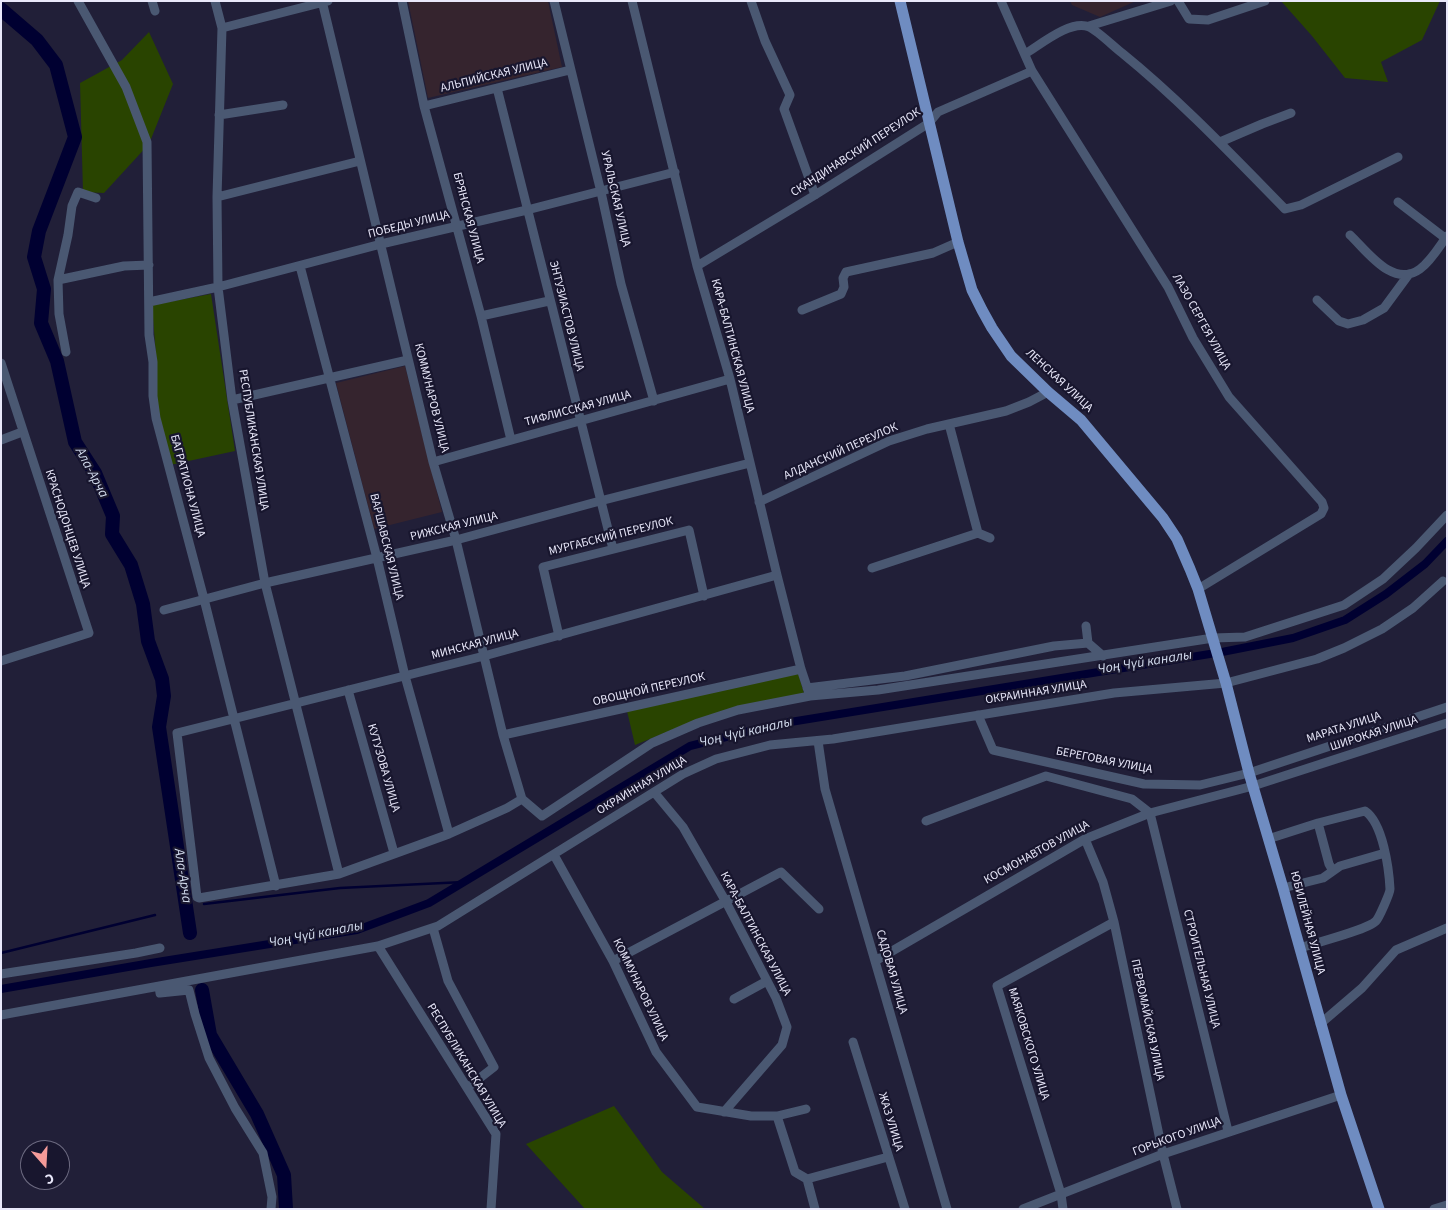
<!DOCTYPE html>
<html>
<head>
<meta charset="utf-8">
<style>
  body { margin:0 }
  #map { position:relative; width:1448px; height:1210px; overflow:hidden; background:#211f38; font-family:"Source Sans 3",sans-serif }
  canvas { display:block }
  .frame { position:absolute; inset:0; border:2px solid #e9e8fa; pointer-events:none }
  .north { position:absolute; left:20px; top:1140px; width:50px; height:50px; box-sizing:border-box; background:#18162e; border:1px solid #6c6a80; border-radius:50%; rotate:161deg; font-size:14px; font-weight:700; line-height:20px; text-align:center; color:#e9e8fa }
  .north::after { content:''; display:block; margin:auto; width:18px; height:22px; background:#f59b99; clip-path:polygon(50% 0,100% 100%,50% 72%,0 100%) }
</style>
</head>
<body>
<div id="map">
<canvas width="1448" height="1210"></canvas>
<div class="frame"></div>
<div class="north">С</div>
</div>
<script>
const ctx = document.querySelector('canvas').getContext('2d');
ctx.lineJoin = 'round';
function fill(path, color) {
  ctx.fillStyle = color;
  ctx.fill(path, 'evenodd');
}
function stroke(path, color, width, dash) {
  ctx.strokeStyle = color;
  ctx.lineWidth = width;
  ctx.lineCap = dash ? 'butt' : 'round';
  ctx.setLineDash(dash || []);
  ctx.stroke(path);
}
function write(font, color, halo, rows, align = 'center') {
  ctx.font = font + ' "Source Sans 3",sans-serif';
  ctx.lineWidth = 4.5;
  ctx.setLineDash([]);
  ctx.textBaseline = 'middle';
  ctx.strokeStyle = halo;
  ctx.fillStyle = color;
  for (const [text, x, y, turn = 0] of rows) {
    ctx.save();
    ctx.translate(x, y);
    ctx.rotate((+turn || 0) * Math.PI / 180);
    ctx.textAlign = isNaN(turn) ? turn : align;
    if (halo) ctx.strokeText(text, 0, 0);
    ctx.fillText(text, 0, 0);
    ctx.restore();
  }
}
fill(new Path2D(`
  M408,1H548L562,67L428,98Z
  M1070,1H1136L1100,17L1072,5Z
  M405,366L442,512L374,529L336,383Z`), '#35242e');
fill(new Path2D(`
  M1281,1H1440L1422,40L1381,62L1388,82L1345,78L1312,36Z
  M149,32L173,84L149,144L104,193L83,192L80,83L122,60Z
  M211,294L235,451L170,465L157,410V368L152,305Z
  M798,673L804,693L694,721L635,745L627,711Z
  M614,1106L662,1172L705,1209H585L526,1144Z`), '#294400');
stroke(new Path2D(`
  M204,904L340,888L464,882
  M1,953L155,915`), '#000031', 2.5);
stroke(new Path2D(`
  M1,989L151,963L357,930L429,903L690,746L778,724L1222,652L1293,638L1345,620L1386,594L1425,564L1447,541`), '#000031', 8);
stroke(new Path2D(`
  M1,9L37,40L56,65L75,137L39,231L34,257L44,289L41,323L57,361L75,442L95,473L113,516L112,534L131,565L143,604L148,641L162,679L164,696L159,727L190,933
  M202,990L210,1035L257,1114L284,1175L286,1209`), '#000031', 14);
stroke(new Path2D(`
  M78,1L126,87L147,142L149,335L153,362V396L156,418L204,599L276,886
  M152,1L155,11
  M215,1L222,28L217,197L218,287L232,400L265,583L339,874
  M322,1L433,462L456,540L503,735L522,799
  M402,1L424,106L481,316L511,440
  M554,1L601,192L621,284L654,401
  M632,1L697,266L730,379L777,575L801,669L810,696
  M751,1L765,41L790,95L784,109L815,195
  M1001,1L1032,71L1168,287L1193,338L1229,397L1322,502L1324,508L1321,514L1198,589
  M1178,1L1189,19L1208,20L1265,1
  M1089,26L1171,1
  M222,28L328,1
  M1025,54C1040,45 1071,19 1089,27C1098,31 1114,47 1122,53C1180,100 1233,156 1285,209L1301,205L1398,157
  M497,88L613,549
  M424,106L570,70
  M219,115L283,105
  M1220,142L1262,124L1291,113
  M217,197L360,161
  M1398,202L1445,238
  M1350,235C1367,251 1393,289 1420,269C1431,261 1439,247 1447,236
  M300,266L377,558L405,676L449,834
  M697,266L815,195L929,123L938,112L1032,71
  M58,280L124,266L149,265
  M1317,300L1339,321L1348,324L1363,320L1384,308L1409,274
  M149,302L218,287L381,244L527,210L675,172
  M802,310L841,294L844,287L843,278L846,272L933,253L958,242
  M481,316L549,301
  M66,352L59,314L58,280L68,235L72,206L78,192L96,198
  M1,363L89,633L1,661
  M232,400L408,360
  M949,424L978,533
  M1,440L22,432
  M433,462L730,379
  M759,502L889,441L927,429L1006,411L1029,402L1048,392
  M872,568L978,533L990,538
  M164,610L265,583L456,540L600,501L750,463
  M1086,626L1088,643L1103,656
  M559,636L543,567L689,530L704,596
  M807,688L905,676L1054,646L1088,643
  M348,690L394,853
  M978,715L993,750L1144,784L1200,785L1249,773L1447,707
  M503,735L801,669
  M818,741L825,789L947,1209
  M654,792L683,827L726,902L776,998L787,1027L782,1045L724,1112
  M522,799L507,808L449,834L339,874L199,898L197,897L177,733L484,656L777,575
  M522,799L542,816L652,743L698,723L738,710L810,696L878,690L1213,638L1245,637L1344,605L1383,579L1416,548L1447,515
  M926,821L1046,776L1132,799L1150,813L1228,1131
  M1318,823L1329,864L1333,871
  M1085,839L1103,882L1114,922L1163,1154L1177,1209
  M1268,839L1318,823L1365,811C1383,823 1389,869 1390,889C1390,893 1379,918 1376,921C1367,930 1315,943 1300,948
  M554,855L613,961L656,1052L697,1107L751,1116H777L806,1109
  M1283,888L1323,878L1340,866L1385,853
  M433,928L448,981L494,1067L467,1088
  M378,946L496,1134L491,1209
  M613,961L781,872L819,909
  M875,961L1085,839L1150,813L1253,786L1447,723
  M1,974L136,953L160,948
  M159,986L160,993L189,990L195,1014L209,1058L235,1108L263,1153L272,1197L271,1209
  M734,999L767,981
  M1,1015L378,946L438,926L683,774L716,759L770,745L833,739L1114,693L1226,683L1317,659L1344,648L1382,629L1413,608L1443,581
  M1320,1024L1362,988L1396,950L1447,928
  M853,1042L905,1209
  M777,1116L795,1172L807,1179L815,1209
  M807,1179L888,1157
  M1023,1209L1163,1154L1341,1095
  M1063,1209L1061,1194L997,986L1114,922
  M1434,1209L1447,1205`), '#4a5872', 9);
stroke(new Path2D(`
  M900,1L958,242L972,290L982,310L992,328L1011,356L1048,392L1081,420L1163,518L1177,539L1190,569L1198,589L1226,683L1249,773L1283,888L1341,1095L1379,1209`), '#6f8cc1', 11);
write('12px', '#e9e8fa', '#18162e', [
  ["АЛЬПИЙСКАЯ УЛИЦА",494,76,-14],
  ["СКАНДИНАВСКИЙ ПЕРЕУЛОК",856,153,-33],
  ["УРАЛЬСКАЯ УЛИЦА",615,199,77],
  ["БРЯНСКАЯ УЛИЦА",468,218,75],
  ["ПОБЕДЫ УЛИЦА",409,225,-14],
  ["ЭНТУЗИАСТОВ УЛИЦА",566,316,76],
  ["ЛАЗО СЕРГЕЯ УЛИЦА",1201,322,61],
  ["КАРА-БАЛТИНСКАЯ УЛИЦА",732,346,75],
  ["ЛЕНСКАЯ УЛИЦА",1059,381,43],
  ["КОММУНАРОВ УЛИЦА",431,398,76],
  ["ТИФЛИССКАЯ УЛИЦА",578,409,-15],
  ["РЕСПУБЛИКАНСКАЯ УЛИЦА",253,440,81],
  ["АЛДАНСКИЙ ПЕРЕУЛОК",841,452,-24],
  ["БАГРАТИОНА УЛИЦА",187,486,75],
  ["РИЖСКАЯ УЛИЦА",454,527,-14],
  ["КРАСНОДОНЦЕВ УЛИЦА",67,529,72],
  ["МУРГАБСКИЙ ПЕРЕУЛОК",611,537,-14],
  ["ВАРШАВСКАЯ УЛИЦА",386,547,76],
  ["МИНСКАЯ УЛИЦА",475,645,-15],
  ["ОВОЩНОЙ ПЕРЕУЛОК",649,690,-13],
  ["ОКРАИННАЯ УЛИЦА",1036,693,-9],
  ["МАРАТА УЛИЦА",1344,728,-18],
  ["ШИРОКАЯ УЛИЦА",1374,734,-18],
  ["БЕРЕГОВАЯ УЛИЦА",1104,761,11],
  ["КУТУЗОВА УЛИЦА",383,768,74],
  ["ОКРАИННАЯ УЛИЦА",642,786,-31],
  ["КОСМОНАВТОВ УЛИЦА",1037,853,-29],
  ["ЮБИЛЕЙНАЯ УЛИЦА",1307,923,75],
  ["КАРА-БАЛТИНСКАЯ УЛИЦА",755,934,62],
  ["СТРОИТЕЛЬНАЯ УЛИЦА",1201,969,76],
  ["САДОВАЯ УЛИЦА",891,972,74],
  ["КОММУНАРОВ УЛИЦА",640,990,64],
  ["ПЕРВОМАЙСКАЯ УЛИЦА",1147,1020,78],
  ["МАЯКОВСКОГО УЛИЦА",1028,1044,73],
  ["РЕСПУБЛИКАНСКАЯ УЛИЦА",466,1066,59],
  ["ЖАЗ УЛИЦА",890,1122,73],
  ["ГОРЬКОГО УЛИЦА",1177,1137,-20]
]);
write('italic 14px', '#d3dcee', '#18162e', [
  ["Ала-Арча",91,473,62],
  ["Чоң Чүй каналы",1145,663,-9],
  ["Чоң Чүй каналы",746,733,-13],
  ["Ала-Арча",182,876,81],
  ["Чоң Чүй каналы",316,935,-11]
]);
</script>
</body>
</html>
